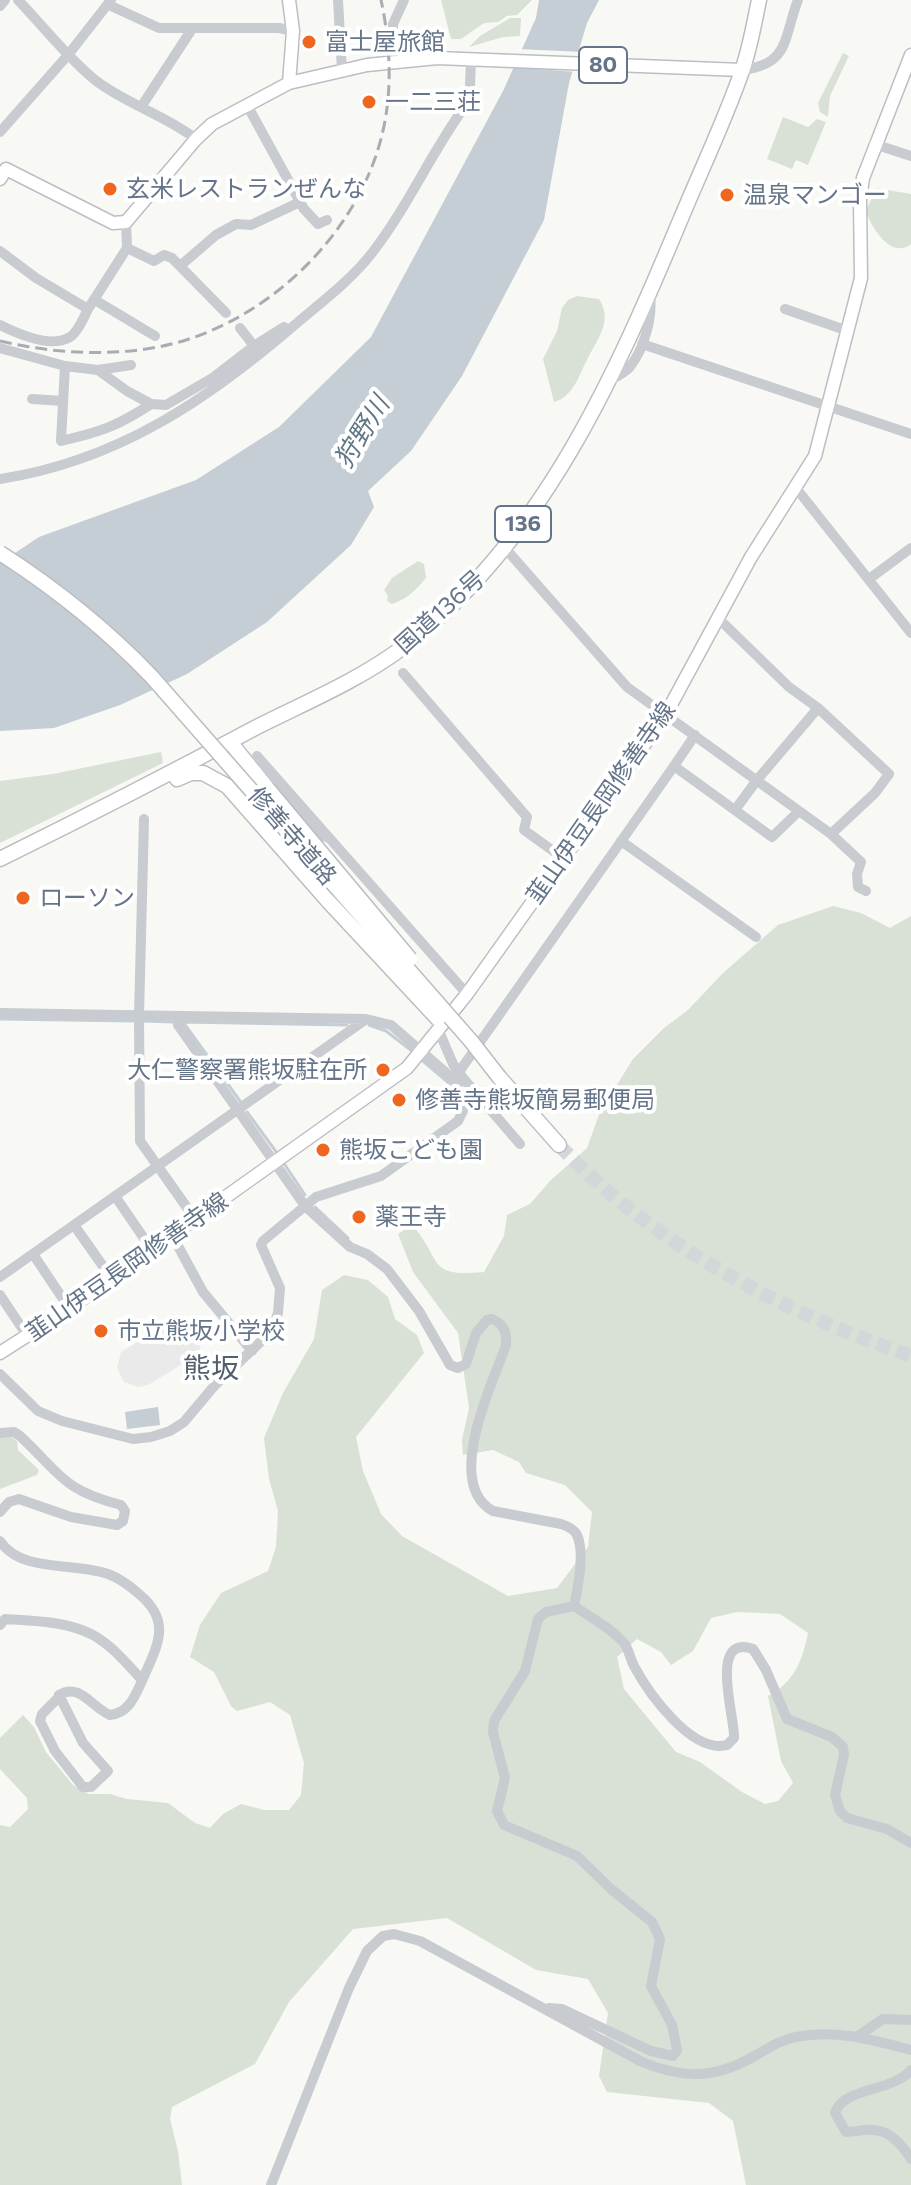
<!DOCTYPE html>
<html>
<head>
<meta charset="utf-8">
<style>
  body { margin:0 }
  canvas { display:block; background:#f8f8f5 }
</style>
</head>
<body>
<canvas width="911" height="2185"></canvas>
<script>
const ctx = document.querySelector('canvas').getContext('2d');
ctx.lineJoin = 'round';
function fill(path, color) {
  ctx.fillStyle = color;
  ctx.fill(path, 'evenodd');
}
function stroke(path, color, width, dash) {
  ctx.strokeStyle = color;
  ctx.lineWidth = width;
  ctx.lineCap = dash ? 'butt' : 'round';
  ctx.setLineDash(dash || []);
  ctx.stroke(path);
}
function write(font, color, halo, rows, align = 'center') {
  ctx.font = font + ' Commissioner,"Noto Sans JP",sans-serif';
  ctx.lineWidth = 8;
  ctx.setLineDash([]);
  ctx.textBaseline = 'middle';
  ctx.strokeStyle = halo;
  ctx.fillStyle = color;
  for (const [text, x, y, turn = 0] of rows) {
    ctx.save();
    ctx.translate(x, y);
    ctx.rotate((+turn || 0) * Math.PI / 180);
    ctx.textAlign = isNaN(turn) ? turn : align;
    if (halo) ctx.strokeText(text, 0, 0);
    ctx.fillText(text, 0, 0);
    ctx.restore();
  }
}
fill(new Path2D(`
  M174,1319H185L197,1327L201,1337L200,1350L192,1358L148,1385L138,1387L124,1382L117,1368L121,1352Z`), '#e9eae9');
fill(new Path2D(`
  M441,0H532L517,15L507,16L498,22L484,23L461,39H451Z
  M510,18H521L520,36L503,37L469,47L480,36Z
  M843,53L849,56L830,96L828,117L820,112L818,103Z
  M783,117L808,127L817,119L826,122L808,165L796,160L792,169L767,159Z
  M876,188L911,194V244C891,260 871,227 866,211Z
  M577,296L599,299C613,321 598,338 588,358C579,374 574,397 554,402L543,359L557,331L562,308L568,300Z
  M418,561L424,564L426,578C416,590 407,599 392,604L387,601L388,596L384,590L392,578Z
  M161,752L163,763L0,843V781L53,774Z
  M833,906L861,913L890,928L911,916V2185H746L733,2121L709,2103L607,2092L599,2076L608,2013L588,1979L536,1970L447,1918L353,1929L289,2002L255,2064L172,2107L170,2119L178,2151L182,2185H0V1825L10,1827L28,1809L27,1798L0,1769V1738L23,1715L34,1727L46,1752L73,1785L89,1794H110L127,1799L168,1803L195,1823L210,1828L223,1814L241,1804L264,1810H289L301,1795L304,1763L290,1715L270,1702L237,1711L231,1706L214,1672L190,1657L200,1625L221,1593L268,1571L276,1547L278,1511L269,1479L264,1438L283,1393L314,1339L322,1290L344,1275L368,1280L388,1297L395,1319L417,1335L424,1353L356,1437L363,1471L381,1514L402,1536L508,1596L557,1588L588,1547L592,1512L565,1485L526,1473L519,1462L493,1450L463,1455L462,1440L469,1408L458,1333L413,1272L398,1234L412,1225C443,1259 425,1278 484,1272L504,1236L507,1215L530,1204L550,1181L587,1148L600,1112L633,1059L664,1028L688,1010L723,973L778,925ZM737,1612L780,1614L808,1633C802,1662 794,1682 768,1696L781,1761L793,1783L778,1801L765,1804L742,1792L700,1762L676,1752L624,1689L617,1657L637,1639L661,1652L671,1665L693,1651L711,1618Z
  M11,1437L17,1441L18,1450L39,1470L37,1475L0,1489V1438Z`), '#d9e1d6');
fill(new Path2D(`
  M539,0H599L587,23L569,83L544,220L462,376L411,451L368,491L374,507L351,545L267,622L187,674L120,705L54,728L0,731V563L39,537L196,480L279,427L371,337L503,91L536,18Z
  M158,1407L160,1425L127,1429L125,1412Z`), '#c4ced4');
fill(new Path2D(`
  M517,49L583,52L577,72L509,67Z`), '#f8f8f5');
stroke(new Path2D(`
  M0,1019L133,1021
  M144,1021L173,1022
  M183,1022L347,1025
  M183,1022L240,1101
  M369,1025L386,1031L412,1051
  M423,1061L450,1084
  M247,1112L277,1153
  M285,1165L305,1195
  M315,1207L348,1238`), '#c4ced4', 3);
stroke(new Path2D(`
  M559,1145C655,1246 781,1311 911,1356`), '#d3d7da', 14, [14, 7]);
const major = new Path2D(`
  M289,83L293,31L289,0
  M0,179L6,169L113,223L126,222L196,139L212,124L289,83L367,65L437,58L742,70
  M0,1353L64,1312L407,1068L467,994L666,714L751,557L815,456L861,278L860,200L863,178L911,55`);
const highway = new Path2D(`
  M230,742L267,788
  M177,779L191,773H203L227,786L328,901
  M0,859C85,817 169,774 253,729C304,703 356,682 402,648C543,542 616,374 682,216C702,168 725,120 742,71C750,48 754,24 759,0
  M499,1077L559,1145`);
stroke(major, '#bbbec3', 15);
stroke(highway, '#babdc1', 17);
stroke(new Path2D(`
  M18,0C44,27 66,56 95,80C126,104 165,115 196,139
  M338,0L342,71
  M109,5L159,28H279L293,31
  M0,6L5,0
  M394,61L393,24L404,0
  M742,70C790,64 783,39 798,0
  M247,105L304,209L318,224L327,220
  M141,107L192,29
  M0,132L68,55L111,0
  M874,144L911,156
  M126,222L127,248L154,261L164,255L172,258L226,313
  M0,251L36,278L88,309L127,248
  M180,266L216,235L236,224L251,225L300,202
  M95,300L155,336
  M785,309L848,331
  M0,325C18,334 51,349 70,337C78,332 84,317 88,309
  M240,328L254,346L284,327
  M642,344L911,434
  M0,348L65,366L98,370L127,391L151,404
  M65,366L61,441C100,432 118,426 151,404L166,405L214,377L254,346
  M98,370L131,365
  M607,382C614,378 623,374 629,368C644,350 653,317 650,295
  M32,399L63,401
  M0,479C118,461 209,399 297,323C323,301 351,280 372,253C407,208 430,155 463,109L470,86L471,59
  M796,488L911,633
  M505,548L627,687L831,834L861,862L857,874L858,887L866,891
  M869,579L911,548
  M718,618L789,687L818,708L889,774L875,793L831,834
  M403,673L527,817L524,830L563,858
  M257,756L467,994
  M674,766L695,735
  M258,771L264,773L314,831L326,837
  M735,810L757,780L818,708
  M144,819L139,1015L140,1141L195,1219
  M621,841L756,937
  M0,1013L366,1019L391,1025L458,1083
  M178,1016V1025L305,1206L350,1247L367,1254L387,1269L419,1311L450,1365L458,1368L466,1364L476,1333L487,1320L492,1319C504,1324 507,1332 506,1345C493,1383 443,1484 493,1511L561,1524C567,1526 574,1529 577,1535C585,1552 578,1588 574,1606
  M438,1029L453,1064L463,1078L520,1144
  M459,1072L674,766L772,837L799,811
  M115,1196L152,1250
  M74,1225L112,1279
  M172,1235L203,1292L252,1351
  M33,1254L69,1308
  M0,1277L365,1020
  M0,1295L28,1337
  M0,1374L38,1411L62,1421L133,1439L151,1437L170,1431L184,1422L215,1385L271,1332L278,1313L280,1288L261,1245L263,1241L316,1197L381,1176L458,1121L463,1111L454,1090L463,1078
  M0,1433L14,1432L20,1436C61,1474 62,1490 121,1505L125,1511L123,1521L117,1525L71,1517L19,1499L9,1502L0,1512
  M0,1541C20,1573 75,1562 108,1574C119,1578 130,1586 139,1594C173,1622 157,1646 142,1681C135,1696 129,1713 110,1715C92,1708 80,1682 59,1695L83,1743L108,1771L91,1787H83L55,1751L40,1721L42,1714L58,1698
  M574,1606C590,1617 611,1628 624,1643C629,1650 630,1658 634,1666C649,1694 692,1754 727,1745L734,1738C736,1721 707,1633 753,1649L766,1670L787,1719L832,1737L843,1747L844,1755L835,1795L840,1811L847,1818L887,1829L911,1843
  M0,1625L5,1619C33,1621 65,1621 91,1634C111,1644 127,1664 142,1680
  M549,2008L562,2009L651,2051L673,2056L677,2050L672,2025L651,1986L660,1939L652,1922L611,1889L577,1856L504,1825L497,1811L505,1778L493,1732L494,1721L525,1671L538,1619L546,1612L574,1606
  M858,2036L883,2019L911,2020
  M911,2070C893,2092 843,2087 835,2113L846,2132C855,2132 865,2129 874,2130C890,2131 903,2146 911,2159
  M271,2185L349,1988L367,1951L383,1936L394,1934L420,1941L640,2061C681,2078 711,2080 751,2058C766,2050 779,2040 796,2037C835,2029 873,2040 911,2050`), '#c8cbcf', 10);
stroke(major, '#fff', 12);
stroke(highway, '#fff', 14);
stroke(new Path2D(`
  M0,341C59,355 128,358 186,340C284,309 370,218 386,115C392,77 389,37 381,0`), '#a8adb4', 3, [12, 6]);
const highwayBridge = new Path2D(`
  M0,553C56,589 106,629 152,677L471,1041L499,1077
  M267,788L410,959
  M328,901L438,1019`);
stroke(highwayBridge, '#babdc1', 17, []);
stroke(highwayBridge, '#fff', 14);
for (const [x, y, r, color] of [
  [309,42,8,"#ef671f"],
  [369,102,8,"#ef671f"],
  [110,189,8,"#ef671f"],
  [727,195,8,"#ef671f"],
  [23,898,8,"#ef671f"],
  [383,1070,8,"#ef671f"],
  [399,1100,8,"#ef671f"],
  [323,1150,8,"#ef671f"],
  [359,1217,8,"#ef671f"],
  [101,1331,8,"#ef671f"]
]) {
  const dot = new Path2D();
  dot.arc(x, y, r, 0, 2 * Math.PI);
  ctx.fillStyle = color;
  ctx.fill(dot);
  stroke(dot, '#fff', 3);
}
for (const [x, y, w] of [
  [603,65,48],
  [523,524,56]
]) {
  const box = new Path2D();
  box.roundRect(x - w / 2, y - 18, w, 36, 6);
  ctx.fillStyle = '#fff';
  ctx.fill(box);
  stroke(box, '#657589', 2);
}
write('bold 22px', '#657589', null, [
  ["80",603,65],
  ["136",523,524]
]);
write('24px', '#657589', '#fff', [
  ["富士屋旅館",325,42],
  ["一二三荘",385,102],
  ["玄米レストランぜんな",126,189],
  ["温泉マンゴー",743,195],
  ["ローソン",39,898],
  ["大仁警察署熊坂駐在所",367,1070,"right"],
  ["修善寺熊坂簡易郵便局",415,1100],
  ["熊坂こども園",339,1150],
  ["薬王寺",375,1217],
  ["市立熊坂小学校",117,1331]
], 'left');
write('24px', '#657589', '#fff', [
  ["国道136号",440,612,-42],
  ["韮山伊豆長岡修善寺線",601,803,-55],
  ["修善寺道路",292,836,49],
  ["韮山伊豆長岡修善寺線",127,1267,-35]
]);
write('italic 26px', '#617784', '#fff', [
  ["狩野川",362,432,-58]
]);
write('28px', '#545f6d', '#fff', [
  ["熊坂",211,1369]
]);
</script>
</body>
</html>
